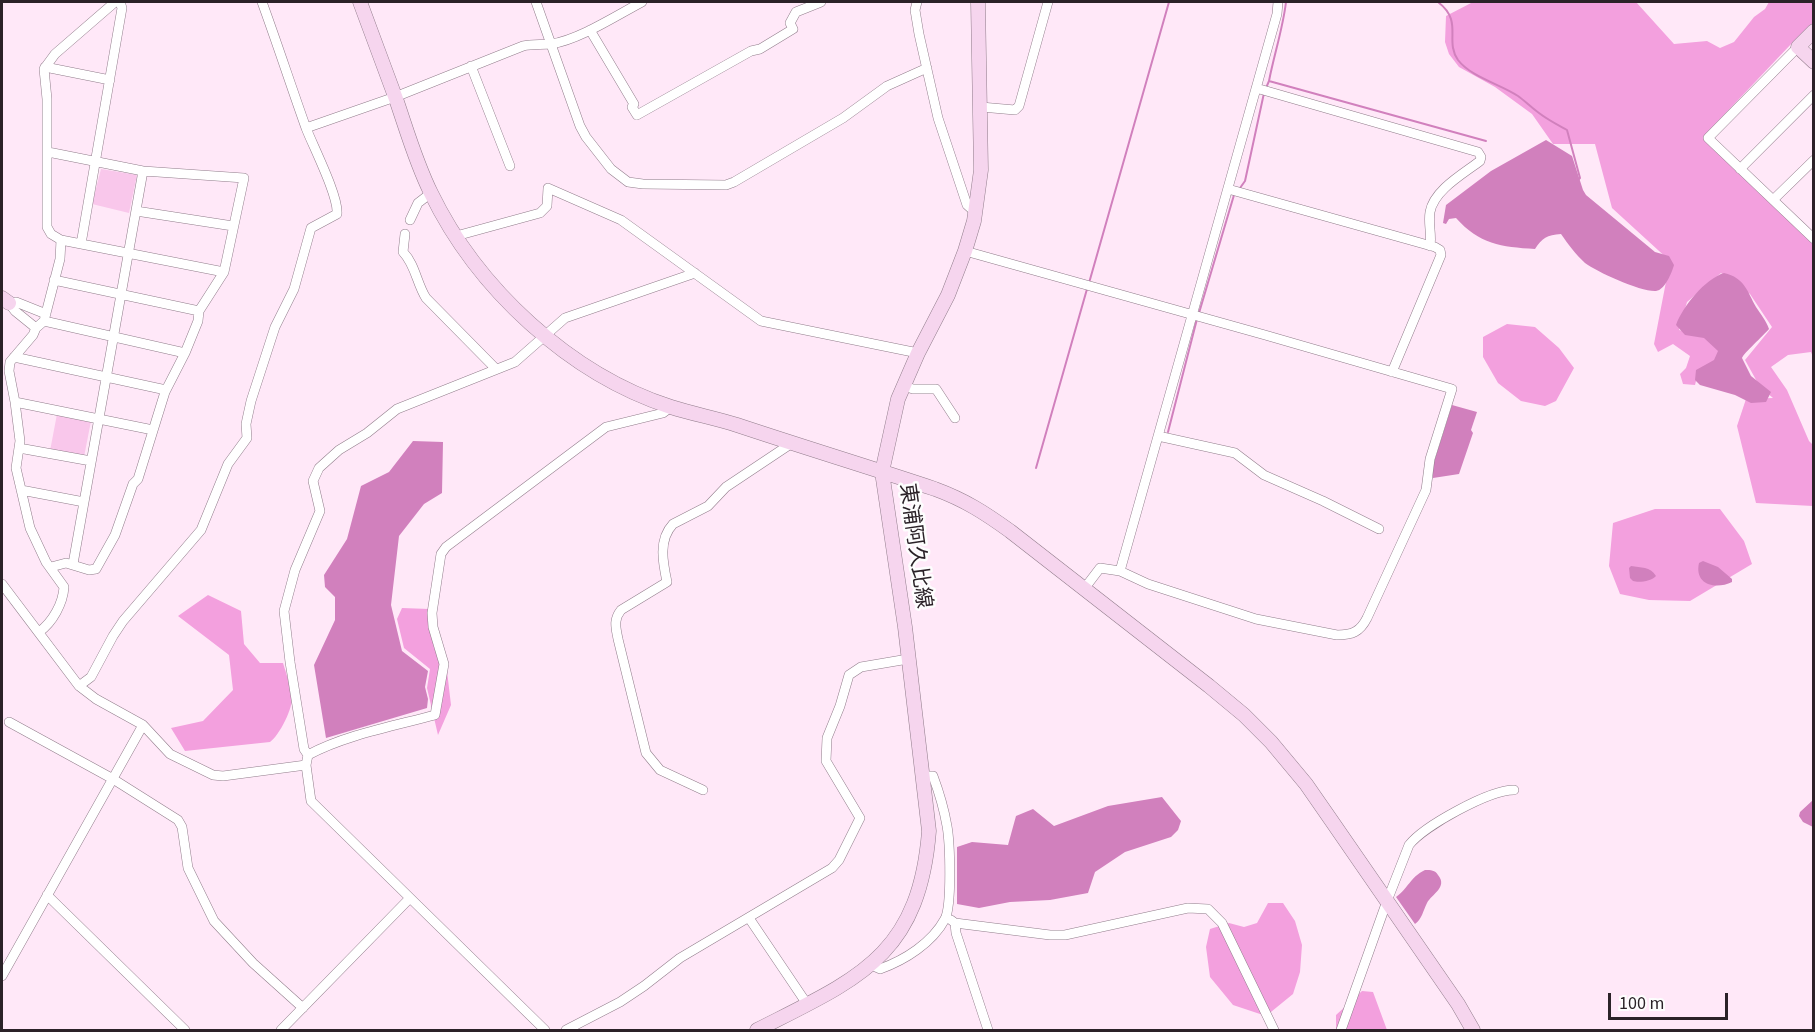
<!DOCTYPE html>
<html>
<head>
<meta charset="utf-8">
<style>
  body { margin:0 }
  #map { position:relative; width:1815px; height:1032px; overflow:hidden; background:#ffe8f8; font-family:"Source Sans 3",sans-serif }
  canvas { display:block }
  .frame { position:absolute; inset:0; border:3px solid #2b2228; pointer-events:none }
  .scale { position:absolute; left:1608px; top:993px; width:120px; height:27px; box-sizing:border-box; border:3px solid #2b2228; border-top:0; padding-left:8px; font-size:18px; line-height:21px; white-space:nowrap; color:#2b2228; -webkit-text-stroke:4px #fdfdfd; paint-order:stroke }
</style>
</head>
<body>
<div id="map">
<canvas width="1815" height="1032"></canvas>
<div class="frame"></div>
<div class="scale">100 m</div>
</div>
<script>
const ctx = document.querySelector('canvas').getContext('2d');
ctx.lineJoin = 'round';
function fill(path, color) {
  ctx.fillStyle = color;
  ctx.fill(path, 'evenodd');
}
function stroke(path, color, width, dash) {
  ctx.strokeStyle = color;
  ctx.lineWidth = width;
  ctx.lineCap = dash ? 'butt' : 'round';
  ctx.setLineDash(dash || []);
  ctx.stroke(path);
}
function write(font, color, halo, rows, align = 'center') {
  ctx.font = font + ' "Source Sans 3","Noto Sans JP",sans-serif';
  ctx.lineWidth = 5;
  ctx.setLineDash([]);
  ctx.textBaseline = 'middle';
  ctx.strokeStyle = halo;
  ctx.fillStyle = color;
  for (const [text, x, y, turn = 0] of rows) {
    ctx.save();
    ctx.translate(x, y);
    ctx.rotate((+turn || 0) * Math.PI / 180);
    ctx.textAlign = isNaN(turn) ? turn : align;
    if (halo) ctx.strokeText(text, 0, 0);
    ctx.fillText(text, 0, 0);
    ctx.restore();
  }
}
fill(new Path2D(`
  M101,169L137,175L129,213L92,204Z
  M57,414L91,421L84,457L50,451Z`), '#f9c7eb');
fill(new Path2D(`
  M1473,2H1636L1674,44L1707,41L1720,48L1734,42L1754,17L1765,9L1769,2H1813V31L1798,47L1793,42L1703,137L1813,243V357L1811,352L1788,355L1771,367L1787,390L1809,441L1813,445V506L1756,503L1737,426L1746,399L1773,398L1760,387L1745,360L1772,327L1750,294L1721,273L1687,302L1679,330L1705,337L1720,351L1712,365L1698,373L1695,385L1683,384L1680,374L1686,368L1690,356L1673,344L1658,352L1654,344L1670,261L1612,208L1595,144H1553L1532,114L1495,87L1459,67L1449,54L1445,42L1446,16Z
  M1507,324L1535,327L1559,348L1574,368L1556,401L1545,406L1521,401L1498,383L1483,357V337Z
  M1655,509H1720L1744,541L1752,564L1690,601L1649,600L1620,594L1609,566L1613,523Z
  M208,595L241,611L244,644L260,663H283C286,673 290,684 292,695C294,707 279,736 270,742L185,751L171,728L203,721L233,690L229,655L178,616Z
  M402,608L429,609L434,648L447,671L451,705L438,735L427,688L430,669L404,648L397,619Z
  M1268,903H1283L1295,921L1302,945L1300,972L1293,994L1266,1016L1233,1005L1210,977L1206,947L1210,929L1229,923L1244,927L1257,923Z
  M1362,991L1373,992L1387,1030H1336V1015Z`), '#f3a0de');
fill(new Path2D(`
  M1546,140L1572,156L1583,190L1586,195L1655,252L1669,256L1674,265C1672,272 1665,290 1656,291C1641,292 1597,272 1585,263C1576,255 1568,244 1561,234C1547,235 1542,238 1535,249C1501,247 1479,244 1456,218L1449,219L1446,224L1443,223L1446,205L1491,171Z
  M1724,273C1745,278 1747,291 1756,307C1761,315 1766,320 1769,329C1763,336 1744,353 1742,358L1751,376L1771,392L1766,402L1751,403L1735,395L1700,385L1695,380L1696,370L1714,360L1718,351L1704,338L1685,335L1676,325C1683,306 1705,279 1724,273Z
  M1452,405L1477,412L1471,430L1473,433L1459,474L1433,478V465Z
  M413,441L443,442L442,493L424,504L399,536L391,605L402,651L428,671L425,687L428,699L427,708L326,738L314,665L335,620V597L325,587L324,575L347,539L361,486L389,472Z
  M1703,561L1718,567L1732,579V582C1716,590 1694,585 1699,563Z
  M1631,566C1641,568 1650,566 1656,576C1652,581 1639,583 1633,581L1630,578L1629,568Z
  M1162,797L1181,821L1178,830L1171,837L1125,852L1095,872L1088,893L1050,900L1010,902L979,908L957,904V847L972,842L1008,845L1016,816L1033,809L1054,826L1108,806Z
  M1813,800V827L1803,822L1799,816L1800,812Z
  M1425,870C1431,870 1435,870 1438,875C1448,887 1432,894 1427,903C1423,911 1422,919 1415,924L1396,897C1409,888 1409,878 1425,870Z`), '#d180bd');
stroke(new Path2D(`
  M1286,2C1283,28 1274,55 1269,81L1486,141
  M1438,2C1464,22 1444,40 1458,60C1471,77 1500,84 1518,96C1525,101 1532,108 1539,113C1548,120 1558,125 1567,130L1580,178L1578,180
  M1266,88L1269,81
  M1240,188L1245,181L1264,93
  M1089,283L1169,2
  M1199,313L1234,195
  M1168,432L1197,319
  M1036,468L1087,289`), '#d180bd', 2);
const street = new Path2D(`
  M536,2L580,126L586,137L611,169L628,182L643,184L726,185L734,182L843,118L887,86L927,68
  M917,2L915,10L919,34L938,118L967,205L976,213
  M590,30L634,104L632,107L637,115L751,51L760,49L793,29L790,23L796,12L821,2
  M1798,47L1708,138L1814,239
  M471,66L510,166
  M45,67L110,80
  M1256,88L1478,152L1481,157L1480,161C1463,174 1434,190 1430,212C1428,224 1432,235 1430,246
  M981,107L1015,110L1019,106L1048,2
  M306,128L395,97L523,46C532,44 541,45 551,44C579,40 617,15 642,2
  M48,152L143,171L244,178L224,272L199,311L198,321L185,353L165,392L138,479L133,484L115,535L96,569L89,570L66,563L51,567
  M1740,169L1814,95
  M1228,189L1435,247L1440,250L1441,255L1392,372
  M1773,200L1814,160
  M136,211L233,226
  M410,220L418,203L431,193
  M405,234L403,252C415,264 417,284 426,298L496,369
  M456,236L540,213L547,206L548,188L621,220L761,321L918,353
  M61,240L224,272
  M81,244L122,8L120,2
  M965,251L1265,335L1452,389L1430,459L1426,490L1367,618C1360,632 1352,635 1337,635L1256,619L1148,584L1120,571L1100,568L1084,589
  M54,280L199,311
  M9,303L16,302L46,314
  M9,303L15,311L36,328
  M44,321L185,353
  M14,357L166,390
  M904,386L913,389H936L955,418
  M15,402L153,430
  M1158,436L1235,453L1264,475L1323,501L1379,529
  M19,448L91,461
  M21,490L84,502
  M73,564L143,171
  M1120,571L1277,14L1278,2
  M2,584L79,686L96,699L143,725L170,754L213,775L223,776L306,765
  M39,632C53,622 63,603 64,587L46,562L30,528L16,468L20,441L15,402L9,371L10,362L33,335L36,328L44,321L60,259L61,240L51,234L47,227V99L44,69L55,54L115,2
  M79,686L91,677L113,636L123,621L201,530L228,464L247,438L246,424L251,401L275,327L294,289L311,228L337,214C339,197 313,146 306,128C291,86 277,43 262,2
  M9,722L113,779L178,820L182,827L188,868L214,921L253,963L303,1008
  M308,755C345,735 394,726 435,715L444,664L433,627L432,613L441,554L446,547L606,427L663,413L671,407
  M703,790L660,770L646,753L618,639C616,628 613,620 621,610L667,582C663,563 658,540 673,524L708,506L726,487L792,443
  M47,895L185,1030
  M749,918L807,1004
  M951,920L955,923L956,933L988,1030
  M955,923L1050,935H1065L1188,908L1208,909L1222,923L1274,1030
  M871,965L880,969C905,960 932,943 945,919C952,905 950,843 947,826C944,809 939,792 933,776H922
  M2,976L143,725
  M281,1030L410,898
  M545,1030L311,801L306,765L308,755L304,749L290,662L284,611L295,570L320,511L313,481L319,468L339,450L367,433L397,409L515,362L565,318L695,273
  M566,1030L620,1002L644,986L680,958L832,868L839,860L860,818L826,761L827,738L840,706L849,675L861,667L908,659
  M1341,1030L1387,901L1409,845C1424,826 1489,790 1514,790`);
const secondary = new Path2D(`
  M360,2C372,34 384,67 396,99C407,131 416,163 431,193C477,288 569,374 671,407C693,414 715,418 737,425C803,447 869,467 935,489C965,500 985,513 1010,531L1209,686L1244,715L1271,742L1306,784L1331,820L1458,1004L1473,1030
  M1814,31L1798,47L1814,62
  M2,298L9,303
  M757,1030C857,979 919,957 929,831L905,627L882,472L898,399L918,353L948,295L965,251L974,221L981,170L978,2`);
stroke(street, '#917d8b', 10);
stroke(secondary, '#917d8b', 15);
stroke(street, '#fff', 9);
stroke(secondary, '#f6d5ee', 14);
write('21px', '#2b2228', '#fdfdfd', [
  ["東浦阿久比線",914,546,82]
]);
</script>
</body>
</html>
